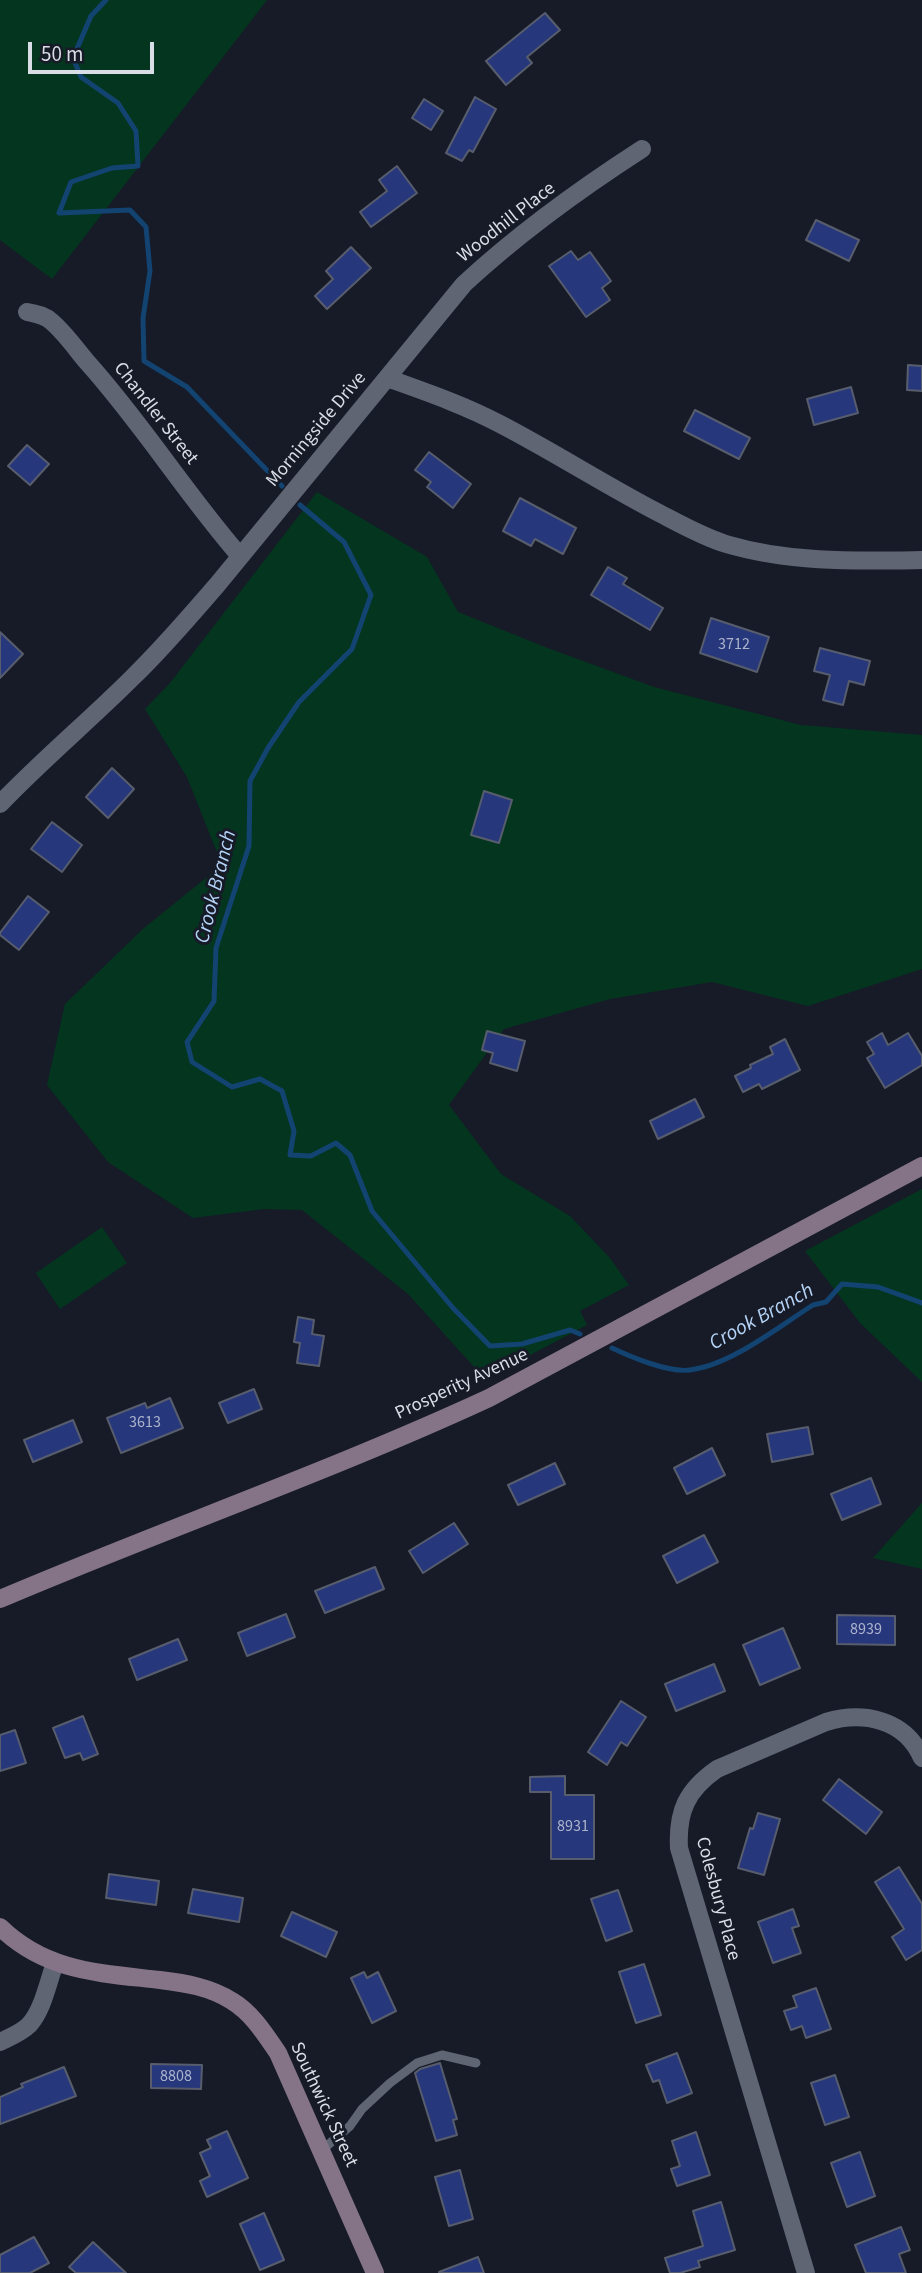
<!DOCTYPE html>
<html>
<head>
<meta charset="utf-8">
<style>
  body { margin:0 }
  #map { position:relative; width:922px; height:2273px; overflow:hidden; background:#161b27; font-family:"Source Sans 3",sans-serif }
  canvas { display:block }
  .scale { position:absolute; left:28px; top:42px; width:126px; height:32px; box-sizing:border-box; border:4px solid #d9dde5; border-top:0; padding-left:9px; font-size:21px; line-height:24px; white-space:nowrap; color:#d9dde5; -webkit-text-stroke:5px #161b27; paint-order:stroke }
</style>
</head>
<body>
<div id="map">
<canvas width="922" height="2273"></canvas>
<div class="scale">50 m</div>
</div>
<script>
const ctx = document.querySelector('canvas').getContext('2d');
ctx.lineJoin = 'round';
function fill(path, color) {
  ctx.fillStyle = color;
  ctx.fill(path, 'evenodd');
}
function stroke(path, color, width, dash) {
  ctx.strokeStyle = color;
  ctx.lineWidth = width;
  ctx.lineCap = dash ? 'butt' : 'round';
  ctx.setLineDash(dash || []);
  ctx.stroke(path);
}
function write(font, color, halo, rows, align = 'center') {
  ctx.font = font + ' "Source Sans 3",sans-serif';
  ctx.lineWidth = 6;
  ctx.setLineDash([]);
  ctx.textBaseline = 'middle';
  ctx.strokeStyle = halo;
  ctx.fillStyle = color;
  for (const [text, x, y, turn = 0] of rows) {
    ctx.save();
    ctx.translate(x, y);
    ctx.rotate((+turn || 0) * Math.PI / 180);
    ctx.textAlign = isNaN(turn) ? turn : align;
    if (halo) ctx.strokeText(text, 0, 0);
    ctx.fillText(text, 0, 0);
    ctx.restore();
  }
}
fill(new Path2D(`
  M0,0H267L52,279L0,240Z
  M317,492L427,557L458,612L545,647L654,687L801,725L922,735V969L808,1006L712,982L610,999L504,1029L449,1105L501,1174L570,1216L610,1258L629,1285L580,1311L587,1325L485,1379L408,1294L302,1210L264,1209L193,1218L108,1162L47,1085L65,1004L144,928L222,865L187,777L145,709L170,683Z
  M922,1189V1382L860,1323L805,1251Z
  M102,1227L127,1263L60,1309L36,1273Z
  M922,1503V1569L873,1558Z`), '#04361f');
stroke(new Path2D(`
  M106,0L91,16L73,58L81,77L118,103L136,131L138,166L112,168L71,182L59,213L130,210L146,227L150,271L143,318L144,361L187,387L282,486
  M300,505L344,542L371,595L352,649L299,702L268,748L250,781L249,846L216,948L214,1001L187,1042L192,1062L232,1087L260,1079L282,1091L294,1131L290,1155L311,1156L336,1143L350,1155L372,1211L453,1308L490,1346L522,1344L570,1330L580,1334
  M612,1348C631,1357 669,1373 690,1370C731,1365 778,1327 813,1305L826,1302L842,1284L878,1287L922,1303`), '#124371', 5);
const building = new Path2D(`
  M545,13L560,30L527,57L532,63L506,85L486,61Z
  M475,97L496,109L473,152L469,150L462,161L446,153Z
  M424,99L443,111L431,130L412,118Z
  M397,166L417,193L371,227L360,212L387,191L379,180Z
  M816,220L859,240L849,261L806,240Z
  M351,247L371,268L327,309L315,296L333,279L326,271Z
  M571,251L578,260L590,252L611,281L602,288L610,300L586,317L549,266Z
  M908,365L922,366V391L907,390Z
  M851,387L858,413L814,425L807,399Z
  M695,410L750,438L739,459L684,431Z
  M27,445L49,464L30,485L8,466Z
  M429,452L471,484L453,508L427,487L431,482L415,470Z
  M520,498L576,528L563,554L535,539L531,546L503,531Z
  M608,567L627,578L623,584L663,608L650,630L591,595Z
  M711,618L769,637L757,672L700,653Z
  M0,632L23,654L0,678Z
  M820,648L870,661L864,685L849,681L843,705L823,700L830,675L814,671Z
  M112,768L134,789L108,818L86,797Z
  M484,791L512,800L499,843L471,835Z
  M52,822L82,845L62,872L31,849Z
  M28,896L49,912L19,950L0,935V933Z
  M487,1031L525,1041L517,1071L490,1063L493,1053L482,1050Z
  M882,1033L888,1045L908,1033L922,1056V1065L885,1088L867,1058L874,1054L867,1042Z
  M785,1039L800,1070L762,1089L759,1084L743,1092L735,1076L751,1068L750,1065L773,1054L770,1047Z
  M695,1099L704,1117L658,1139L650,1121Z
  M298,1317L314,1320L312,1334L324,1336L319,1366L297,1363L300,1343L294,1342Z
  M254,1389L262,1409L228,1423L219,1403Z
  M170,1398L183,1428L121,1453L107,1418L145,1403L147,1408Z
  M73,1420L82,1442L33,1462L24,1440Z
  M808,1427L813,1454L772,1462L767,1434Z
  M712,1448L725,1475L687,1494L674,1468Z
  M555,1463L565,1484L518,1505L508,1485Z
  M871,1478L881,1504L842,1520L831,1494Z
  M454,1523L468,1544L423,1573L409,1551Z
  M704,1535L718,1562L677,1583L663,1556Z
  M375,1567L384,1589L325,1613L315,1591Z
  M286,1614L295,1637L247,1656L238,1633Z
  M837,1615L895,1616V1645L837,1644Z
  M783,1628L800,1668L760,1685L743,1645Z
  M178,1639L187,1660L137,1680L129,1659Z
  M714,1664L725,1691L676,1711L665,1684Z
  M621,1701L646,1717L627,1746L621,1742L607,1765L588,1752Z
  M83,1716L98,1754L83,1760L80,1753L65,1758L53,1728Z
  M15,1730L26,1763L0,1771V1735Z
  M565,1776V1795H594V1859H551V1792H530V1777Z
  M839,1779L882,1812L866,1834L823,1800Z
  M758,1813L780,1819L764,1875L738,1868L750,1828L753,1829Z
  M899,1867L922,1904V1950L906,1960L892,1937L904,1929L875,1882Z
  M109,1874L159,1881L156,1905L106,1898Z
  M193,1889L243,1898L239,1922L188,1913Z
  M618,1890L632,1931L606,1941L591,1899Z
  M793,1909L799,1926L792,1928L801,1953L773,1963L758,1922Z
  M292,1912L337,1932L326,1957L281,1936Z
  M644,1964L661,2015L636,2023L619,1972Z
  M364,1972L367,1978L378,1972L396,2011L372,2023L351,1978Z
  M816,1988L831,2029L806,2038L802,2026L791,2030L784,2011L797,2007L793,1996Z
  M677,2053L692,2093L667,2103L659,2080L653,2082L646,2065Z
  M440,2063L457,2119L453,2120L457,2135L436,2141L415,2073L420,2069Z
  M151,2064L202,2065L201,2089L151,2088Z
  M64,2067L76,2096L0,2124V2097L23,2087L21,2084Z
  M835,2075L849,2117L825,2125L811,2083Z
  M227,2131L248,2178L207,2197L200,2181L210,2176L200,2153L211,2148L207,2140Z
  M696,2132L710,2175L677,2186L671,2169L680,2166L672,2141Z
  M860,2152L875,2196L847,2207L831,2163Z
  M460,2170L473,2219L449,2226L435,2177Z
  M721,2202L735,2250L698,2261L700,2267L680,2273H670L665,2258L703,2246L693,2211Z
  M264,2213L284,2260L260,2270L240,2224Z
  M901,2227L910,2250L899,2254L906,2273H866L855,2245Z
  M34,2237L49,2263L30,2273H0V2255Z
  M93,2242L126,2273H76L69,2267Z
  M478,2257L484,2273H439V2272Z`);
fill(building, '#27377c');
stroke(building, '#575d6c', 2);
stroke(new Path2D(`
  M322,2150L350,2126L362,2109L390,2083L417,2063L442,2055L476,2063`), '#606574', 9);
stroke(new Path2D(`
  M27,312C36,314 45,315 52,322C65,333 76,349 87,362C142,423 186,494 240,556
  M387,378C426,392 464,405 500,424C554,452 605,485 659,513C680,524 703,537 726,544C790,563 856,561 922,560
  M0,804C42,760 90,720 133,677C163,648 190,616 217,585L464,284C518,234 580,189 642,149
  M0,2042C10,2037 21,2033 29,2025C43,2010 48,1982 55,1963
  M806,2273L679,1848C677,1811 687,1790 717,1769L826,1722C863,1711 905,1719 922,1758`), '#606574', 18);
stroke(new Path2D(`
  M0,1599C162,1530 329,1472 489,1398L922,1166
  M0,1927C46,1972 100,1973 160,1980C185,1983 210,1987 232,2001C252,2013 265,2034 278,2053L375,2273`), '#857488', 18);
write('16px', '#acb4cb', null, [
  ["3712",734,645],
  ["3613",145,1423],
  ["8939",866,1630],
  ["8931",573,1827],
  ["8808",176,2077]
]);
write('19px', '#d9dde5', '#161b27', [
  ["Woodhill Place",507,223,-38],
  ["Chandler Street",155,414,52],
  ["Morningside Drive",317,430,-50],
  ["Prosperity Avenue",462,1385,-25],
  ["Colesbury Place",717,1899,75],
  ["Southwick Street",323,2105,65]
]);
write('italic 21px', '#b4d3f6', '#161b27', [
  ["Crook Branch",217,887,-76],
  ["Crook Branch",762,1318,-29]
]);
</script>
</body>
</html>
